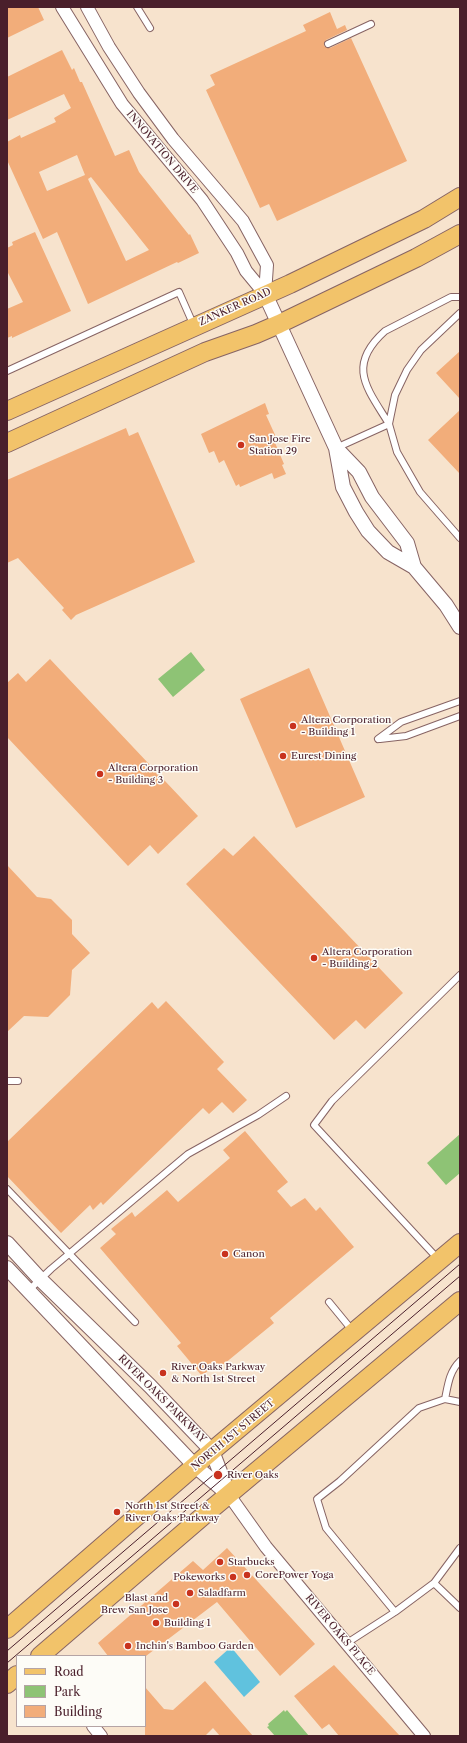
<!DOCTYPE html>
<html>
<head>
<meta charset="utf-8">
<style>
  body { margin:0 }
  #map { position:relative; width:467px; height:1743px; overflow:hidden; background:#f7e3cd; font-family:"Libre Caslon Text",serif }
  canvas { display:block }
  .frame { position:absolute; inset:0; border:8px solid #4a1f2b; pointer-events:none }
  .legend { position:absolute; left:16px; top:1655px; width:130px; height:72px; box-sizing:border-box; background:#fdfcf7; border:1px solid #b5a4a5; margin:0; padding:5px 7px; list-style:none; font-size:12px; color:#4a1f2b }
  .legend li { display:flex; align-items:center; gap:8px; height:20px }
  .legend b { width:20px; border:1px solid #b5a4a5 }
</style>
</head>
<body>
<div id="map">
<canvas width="467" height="1743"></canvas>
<div class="frame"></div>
<ul class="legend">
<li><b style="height:5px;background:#f2c36a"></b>Road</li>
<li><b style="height:11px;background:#8ec375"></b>Park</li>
<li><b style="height:11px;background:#f2ad7a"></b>Building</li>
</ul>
</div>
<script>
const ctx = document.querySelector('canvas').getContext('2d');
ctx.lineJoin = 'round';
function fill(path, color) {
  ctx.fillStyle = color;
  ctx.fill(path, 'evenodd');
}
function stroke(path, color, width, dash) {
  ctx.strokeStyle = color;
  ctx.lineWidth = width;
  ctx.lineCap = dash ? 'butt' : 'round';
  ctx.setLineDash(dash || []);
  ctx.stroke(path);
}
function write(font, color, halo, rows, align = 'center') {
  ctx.font = font + ' "Libre Caslon Text",serif';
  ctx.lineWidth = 3;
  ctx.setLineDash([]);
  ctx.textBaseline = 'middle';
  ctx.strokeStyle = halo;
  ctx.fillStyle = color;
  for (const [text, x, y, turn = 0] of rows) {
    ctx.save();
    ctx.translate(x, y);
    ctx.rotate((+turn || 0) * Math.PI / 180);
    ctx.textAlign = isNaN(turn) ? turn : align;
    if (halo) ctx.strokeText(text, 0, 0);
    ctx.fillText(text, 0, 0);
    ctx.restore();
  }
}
fill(new Path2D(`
  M191,652L205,670L173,697L158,679Z
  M460,1134V1173L446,1185L427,1163Z
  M284,1710L285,1712L287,1710L309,1736H275L267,1727L269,1726L268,1724Z`), '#8ec375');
fill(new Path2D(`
  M231,1647L260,1682L244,1697L214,1662Z`), '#60c2de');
fill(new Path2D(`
  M7,7H38L44,20L7,38Z
  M330,12L337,29L345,25L347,30L326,40L324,46L330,48L351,38L407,161L277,221L269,204L260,208L206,90L215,85L210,75L306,31L303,25Z
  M62,50L72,70L74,68L80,82H82L115,156L129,150L139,172L189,235L190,234L199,253L178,263L177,262L88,304L57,232L43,239L7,160V142L20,135L21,138L56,122L54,118L71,108L64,94L7,120V77ZM77,155L85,175L47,191L39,172ZM91,177L149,250L126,261L88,179Z
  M35,232L71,311L12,338V336L7,338V309L23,302L7,271V248L13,245L12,242Z
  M460,351V399L436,373Z
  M265,403L269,414L266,415L276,437L273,438L284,464L282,465L286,474L274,479L272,473L240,487L239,484L236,486L224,460L219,463L214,451L209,453L201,434Z
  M460,410V474L428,440Z
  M126,428L129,436L138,432L195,562L76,615L71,620L62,610L64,608L18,558L7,563V480Z
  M50,659L198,816L158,854L150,845L128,866L7,737V683L18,673L26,682Z
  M309,668L365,797L296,828L240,699Z
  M254,836L403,993L365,1029L356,1020L334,1040L186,884L224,848L233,856Z
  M7,865L37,897L51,899L72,920V934L90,953L72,970L70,995L48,1017L24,1016L7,1032Z
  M166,1001L224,1062L217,1069L247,1100L233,1113L222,1102L209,1114L203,1108L103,1205L101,1202L93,1210L90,1205L61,1233L7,1176V1142L152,1002L158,1009Z
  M245,1131L288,1182L277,1191L291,1207L305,1198L316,1211L320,1207L354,1247L270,1318L274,1323L224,1364L213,1366L202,1376L177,1346L181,1343L100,1248L116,1234L111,1229L132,1212L135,1217L167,1190L178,1202L230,1158L223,1150Z
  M227,1548L315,1644L280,1676L217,1602L146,1656H108L98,1643L193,1561L203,1570Z
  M334,1665L400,1736H339L329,1724L322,1729L294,1696Z
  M205,1681L253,1736H220L213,1728L205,1736H145V1687L164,1709L173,1710Z`), '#f2ad7a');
const service = new Path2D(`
  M137,7L150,28
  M328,44L371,24
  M460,313L421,350L407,370L395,395L389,424L397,452L420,492L460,538
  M7,371L179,292L194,326
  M336,448L389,424C367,388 346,366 385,331L451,297H460
  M378,739L401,722L460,701
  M380,739L406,736L460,716
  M7,1081H18
  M7,1189L135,1322
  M439,1260L314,1125L332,1101L460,975
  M28,1291L51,1269L188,1154L258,1115L286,1096
  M329,1302L352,1330
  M445,1399C448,1385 449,1372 460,1361
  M434,1583L460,1608
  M395,1612L326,1528L317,1499L340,1481L419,1408L445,1399L460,1402
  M347,1643L395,1612L434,1583L460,1548`);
const minor = new Path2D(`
  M62,7L122,104L202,200L237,253L246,271L265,294
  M87,7L109,47L139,93L173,139L243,221L267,265L265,294
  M229,1495L266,1547L424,1736
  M93,1726L101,1736`);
const tertiary = new Path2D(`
  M265,294L336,448L343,487L356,512L368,531L388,552L414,567L446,605L460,627
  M336,448L359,472L372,497L407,543L414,567
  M7,1243L40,1279L150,1386L212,1451L229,1495
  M7,1268L195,1466L228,1494`);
const primary = new Path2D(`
  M7,411L290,284L424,219L460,197
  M7,443L205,352L256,334L279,324L416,258L460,234
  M7,1629L212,1451L460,1243
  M40,1656L203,1516L460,1301
  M7,1684L17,1675`);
stroke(service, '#876464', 8);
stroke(minor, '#876464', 14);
stroke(tertiary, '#876464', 16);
stroke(primary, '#876464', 20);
stroke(service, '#fff', 6);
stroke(minor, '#fff', 12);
stroke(tertiary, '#fff', 14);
stroke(primary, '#f2c36a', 18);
stroke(new Path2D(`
  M7,1651L460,1264
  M7,1663L460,1276`), '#4a1f2b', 1);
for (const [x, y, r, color] of [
  [241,445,4,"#c8321e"],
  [293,726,4,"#c8321e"],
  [283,756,4,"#c8321e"],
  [100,774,4,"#c8321e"],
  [314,958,4,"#c8321e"],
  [225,1254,4,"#c8321e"],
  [163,1373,4,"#c8321e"],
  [218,1475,5,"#c8321e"],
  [117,1512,4,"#c8321e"],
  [220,1562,4,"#c8321e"],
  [247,1575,4,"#c8321e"],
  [233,1577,4,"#c8321e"],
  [190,1593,4,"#c8321e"],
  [176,1604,4,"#c8321e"],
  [156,1623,4,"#c8321e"],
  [128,1646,4,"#c8321e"]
]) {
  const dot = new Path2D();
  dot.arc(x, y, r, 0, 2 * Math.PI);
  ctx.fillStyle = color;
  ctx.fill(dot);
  stroke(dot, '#fdfcf7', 1.5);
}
write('10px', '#4a1f2b', '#fdfcf7', [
  ["INNOVATION DRIVE",162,152,50],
  ["ZANKER ROAD",235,307,-24],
  ["RIVER OAKS PARKWAY",162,1399,45],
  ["NORTH 1ST STREET",233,1435,-40],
  ["RIVER OAKS PLACE",340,1635,50]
]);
write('10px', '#4a1f2b', '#fdfcf7', [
  ["San Jose Fire",249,439],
  ["Station 29",249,451],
  ["Altera Corporation",301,720],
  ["- Building 1",301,732],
  ["Eurest Dining",291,756],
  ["Altera Corporation",108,768],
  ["- Building 3",108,780],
  ["Altera Corporation",322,952],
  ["- Building 2",322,964],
  ["Canon",233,1254],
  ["River Oaks Parkway",171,1367],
  ["& North 1st Street",171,1379],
  ["River Oaks",227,1475],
  ["North 1st Street &",125,1506],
  ["River Oaks Parkway",125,1518],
  ["Starbucks",228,1562],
  ["CorePower Yoga",255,1575],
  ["Pokeworks",225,1577,"right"],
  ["Saladfarm",198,1593],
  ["Blast and",168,1598,"right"],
  ["Brew San Jose",168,1610,"right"],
  ["Building 1",164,1623],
  ["Inchin's Bamboo Garden",136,1646]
], 'left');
</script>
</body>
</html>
